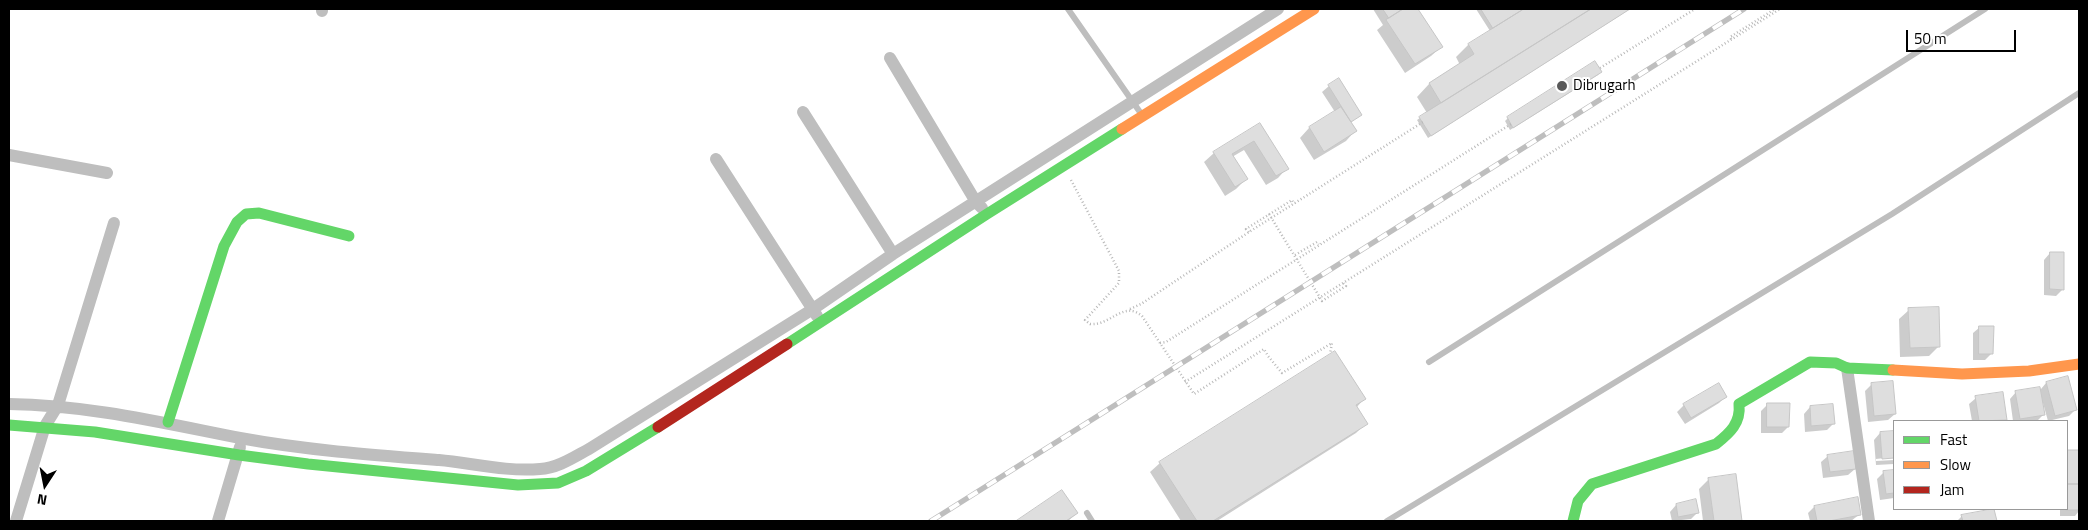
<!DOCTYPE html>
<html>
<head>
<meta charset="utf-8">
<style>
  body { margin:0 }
  #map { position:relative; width:2088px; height:530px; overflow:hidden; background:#fff; font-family:"Titillium Web",sans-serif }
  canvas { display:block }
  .frame { position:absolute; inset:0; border:10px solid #000; pointer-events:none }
  .legend { position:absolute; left:1893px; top:420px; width:175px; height:90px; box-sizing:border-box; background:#fff; border:1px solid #999; margin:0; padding:6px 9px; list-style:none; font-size:15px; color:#000 }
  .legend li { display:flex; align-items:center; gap:10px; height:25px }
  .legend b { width:25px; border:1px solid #999 }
  .north { position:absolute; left:20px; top:460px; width:50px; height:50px; -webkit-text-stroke:4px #fff; paint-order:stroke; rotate:191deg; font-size:14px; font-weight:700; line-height:20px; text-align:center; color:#000 }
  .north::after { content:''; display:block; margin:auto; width:18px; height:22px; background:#000; clip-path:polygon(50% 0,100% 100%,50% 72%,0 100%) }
  .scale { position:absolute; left:1906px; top:30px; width:110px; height:22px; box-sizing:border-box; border:2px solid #000; border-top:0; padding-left:6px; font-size:15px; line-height:18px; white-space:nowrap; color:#000; -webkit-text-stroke:4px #fff; paint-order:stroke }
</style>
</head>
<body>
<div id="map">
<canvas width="2088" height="530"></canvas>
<div class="frame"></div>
<ul class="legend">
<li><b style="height:6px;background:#63d668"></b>Fast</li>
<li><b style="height:6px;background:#ff974d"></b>Slow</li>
<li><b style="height:6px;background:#b3261e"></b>Jam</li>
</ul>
<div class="north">N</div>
<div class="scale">50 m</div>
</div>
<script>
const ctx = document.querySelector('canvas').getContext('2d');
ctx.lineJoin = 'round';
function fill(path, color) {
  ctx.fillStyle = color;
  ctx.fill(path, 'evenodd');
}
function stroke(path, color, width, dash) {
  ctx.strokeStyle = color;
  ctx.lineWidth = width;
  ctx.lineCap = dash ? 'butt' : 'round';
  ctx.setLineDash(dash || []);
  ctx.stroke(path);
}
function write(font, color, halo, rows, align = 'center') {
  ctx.font = font + ' "Titillium Web",sans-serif';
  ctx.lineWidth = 4;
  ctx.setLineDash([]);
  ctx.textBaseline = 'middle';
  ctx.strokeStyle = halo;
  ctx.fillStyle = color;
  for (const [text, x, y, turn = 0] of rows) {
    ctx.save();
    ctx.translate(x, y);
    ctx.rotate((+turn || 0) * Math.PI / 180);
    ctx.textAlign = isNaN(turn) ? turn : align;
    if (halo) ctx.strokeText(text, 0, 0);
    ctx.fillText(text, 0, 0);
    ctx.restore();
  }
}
fill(new Path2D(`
  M1373,9H1416L1441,47L1431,56L1405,73L1377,30L1383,25Z
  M1476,9H1519L1521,12L1526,9H1630L1428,138L1417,120L1427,113L1417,97L1429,84L1460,65L1456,57L1468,45L1490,31Z
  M1595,63L1600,72L1598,75L1510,130L1505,121L1508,118Z
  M1329,86L1360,115L1350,123L1355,131L1346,141L1314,160L1300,138L1309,128L1335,112L1322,92Z
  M1260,124L1287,168L1278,178L1266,185L1244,150L1232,157L1246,179L1236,189L1225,196L1204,162L1214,153Z
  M2050,253L2063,289L2056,296L2044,295V260Z
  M1909,310L1939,346L1929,356L1900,357L1899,319Z
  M1980,327L1992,353L1985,360H1973V333Z
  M2067,378L2076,409L2069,416L2048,421L2043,403H2042L2043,415L2037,421H2013L2010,399L2016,392L2041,389L2046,383Z
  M1872,384L1895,414L1888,420L1868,422L1865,391Z
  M1725,397L1719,403L1685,424L1677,412L1684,405Z
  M1976,398L2006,419L2004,421H1972L1969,404Z
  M1364,399L1356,408L1366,423L1356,433L1217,521H1181L1150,472L1160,463Z
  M1768,404L1788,427L1782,433H1761V411Z
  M1810,407L1834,423L1827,430L1805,432L1804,414Z
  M1894,432V457L1876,459V461L1894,460V464L1876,465L1874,440L1880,433Z
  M2068,451L2079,452V511L2075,516H2060V509H2067Z
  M1828,456L1855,469L1848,475L1823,478L1821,462Z
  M1894,471V498L1880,500L1877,479L1884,472Z
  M1709,479L1740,520V521H1703L1699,489Z
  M1062,492L1077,513L1068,521H1019Z
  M1676,505L1698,512L1691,519L1672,521L1670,512Z
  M1814,507L1860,514L1851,521H1810L1808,513Z
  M1993,510L1995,521H1957L1962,516Z`), '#0003');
const building = new Path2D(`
  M1383,9H1403L1389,18Z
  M1403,9H1418L1443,47L1415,64L1386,20Z
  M1481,9H1521L1522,10L1493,28Z
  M1524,9H1591L1441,103L1429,83L1474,54L1468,44Z
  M1591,9H1630L1431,136L1419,117Z
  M1595,61L1602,72L1513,128L1507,117Z
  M1339,78L1362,115L1351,122L1328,85Z
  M1341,107L1357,131L1324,152L1309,127Z
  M1260,123L1289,169L1276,176L1254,141L1232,154L1248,179L1235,187L1213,152Z
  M2050,252H2064V290L2050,289Z
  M1939,307L1940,347L1910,348L1908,308Z
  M1979,326H1994L1993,354H1979Z
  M1335,351L1366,399L1356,405L1368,424L1213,521H1197L1159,462Z
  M2068,376L2077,410L2055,416L2046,382Z
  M1893,381L1896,414L1874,416L1871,383Z
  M1719,383L1727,397L1691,418L1683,404Z
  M2040,387L2045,415L2020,419L2015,391Z
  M2003,392L2007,420L1979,421L1975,396Z
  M1767,403H1790L1789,427H1767Z
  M1833,404L1835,424L1811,426L1810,406Z
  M1894,431V458L1882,459L1880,432Z
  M2067,450H2079V484H2067Z
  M1854,451L1856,469L1830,472L1827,455Z
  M1894,470V493L1886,494L1883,471Z
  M1736,474L1742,521H1714L1708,478Z
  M2067,484H2079V510H2066Z
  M1062,490L1078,513L1066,521H1016Z
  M1858,497L1861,515L1829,521H1817L1814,506Z
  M1696,499L1699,513L1678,517L1676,504Z
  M1994,509L1997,521H1963L1961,515Z`);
fill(building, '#dedede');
stroke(building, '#c6c6c6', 1);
stroke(new Path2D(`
  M1731,39L1730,37L1775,9
  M1600,68L1695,9
  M1071,180L1119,271V283L1085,320L1090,324C1111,326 1123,300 1142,316L1194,394L1264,349L1268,356L1282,373L1332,343L1330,354
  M1269,214L1322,301L1346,286L1343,283
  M1249,232L1246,229L1292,200L1294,204
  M1295,255L1317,242L1319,244
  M1130,309L1141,304L1249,232L1423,122
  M1160,343L1166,342L1511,124
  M1185,382L1780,9`), '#b9b9b9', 2.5, [1, 2.5]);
stroke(new Path2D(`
  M1068,9L1142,115
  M1429,362L1985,9
  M1087,513L1092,521
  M1387,521L1892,214L2079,93`), '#bebebe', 6);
stroke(new Path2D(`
  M322,11V9
  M890,58L976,202L982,208
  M803,112L893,254
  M9,155L107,173
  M716,159L817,316
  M1847,368L1869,521
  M9,404C88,405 163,423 240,438C305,450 373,455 439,460C472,463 506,472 540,469C558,468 574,457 589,449L813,309L893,254L1278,9
  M16,521L45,426L58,405L114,223
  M218,521L240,447`), '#bebebe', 12);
stroke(new Path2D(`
  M787,344L987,214L1122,129
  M168,422L224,246L237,222L246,214L259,213L349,236
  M9,425L95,432L239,455L308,464L518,485L558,483L586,471L658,427
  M1573,521L1578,501L1592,484L1716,444C1730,433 1741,423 1739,404L1810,362L1836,363L1847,368L1893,370`), '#63d668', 11);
stroke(new Path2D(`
  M1122,129L1314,9
  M1893,370L1962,374L2029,371L2079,364`), '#ff974d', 11);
stroke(new Path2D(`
  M658,427L787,344`), '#b3261e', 11);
const rail = new Path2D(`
  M931,521L1744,9`);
stroke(rail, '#bebebe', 5.5);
stroke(rail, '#fff', 4, [11]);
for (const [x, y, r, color] of [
  [1562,86,6,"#595959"]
]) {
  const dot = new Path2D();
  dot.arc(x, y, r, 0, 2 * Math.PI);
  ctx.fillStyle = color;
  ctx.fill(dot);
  stroke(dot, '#fff', 2);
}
write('15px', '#000', '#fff', [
  ["Dibrugarh",1573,86]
], 'left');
</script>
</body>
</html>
